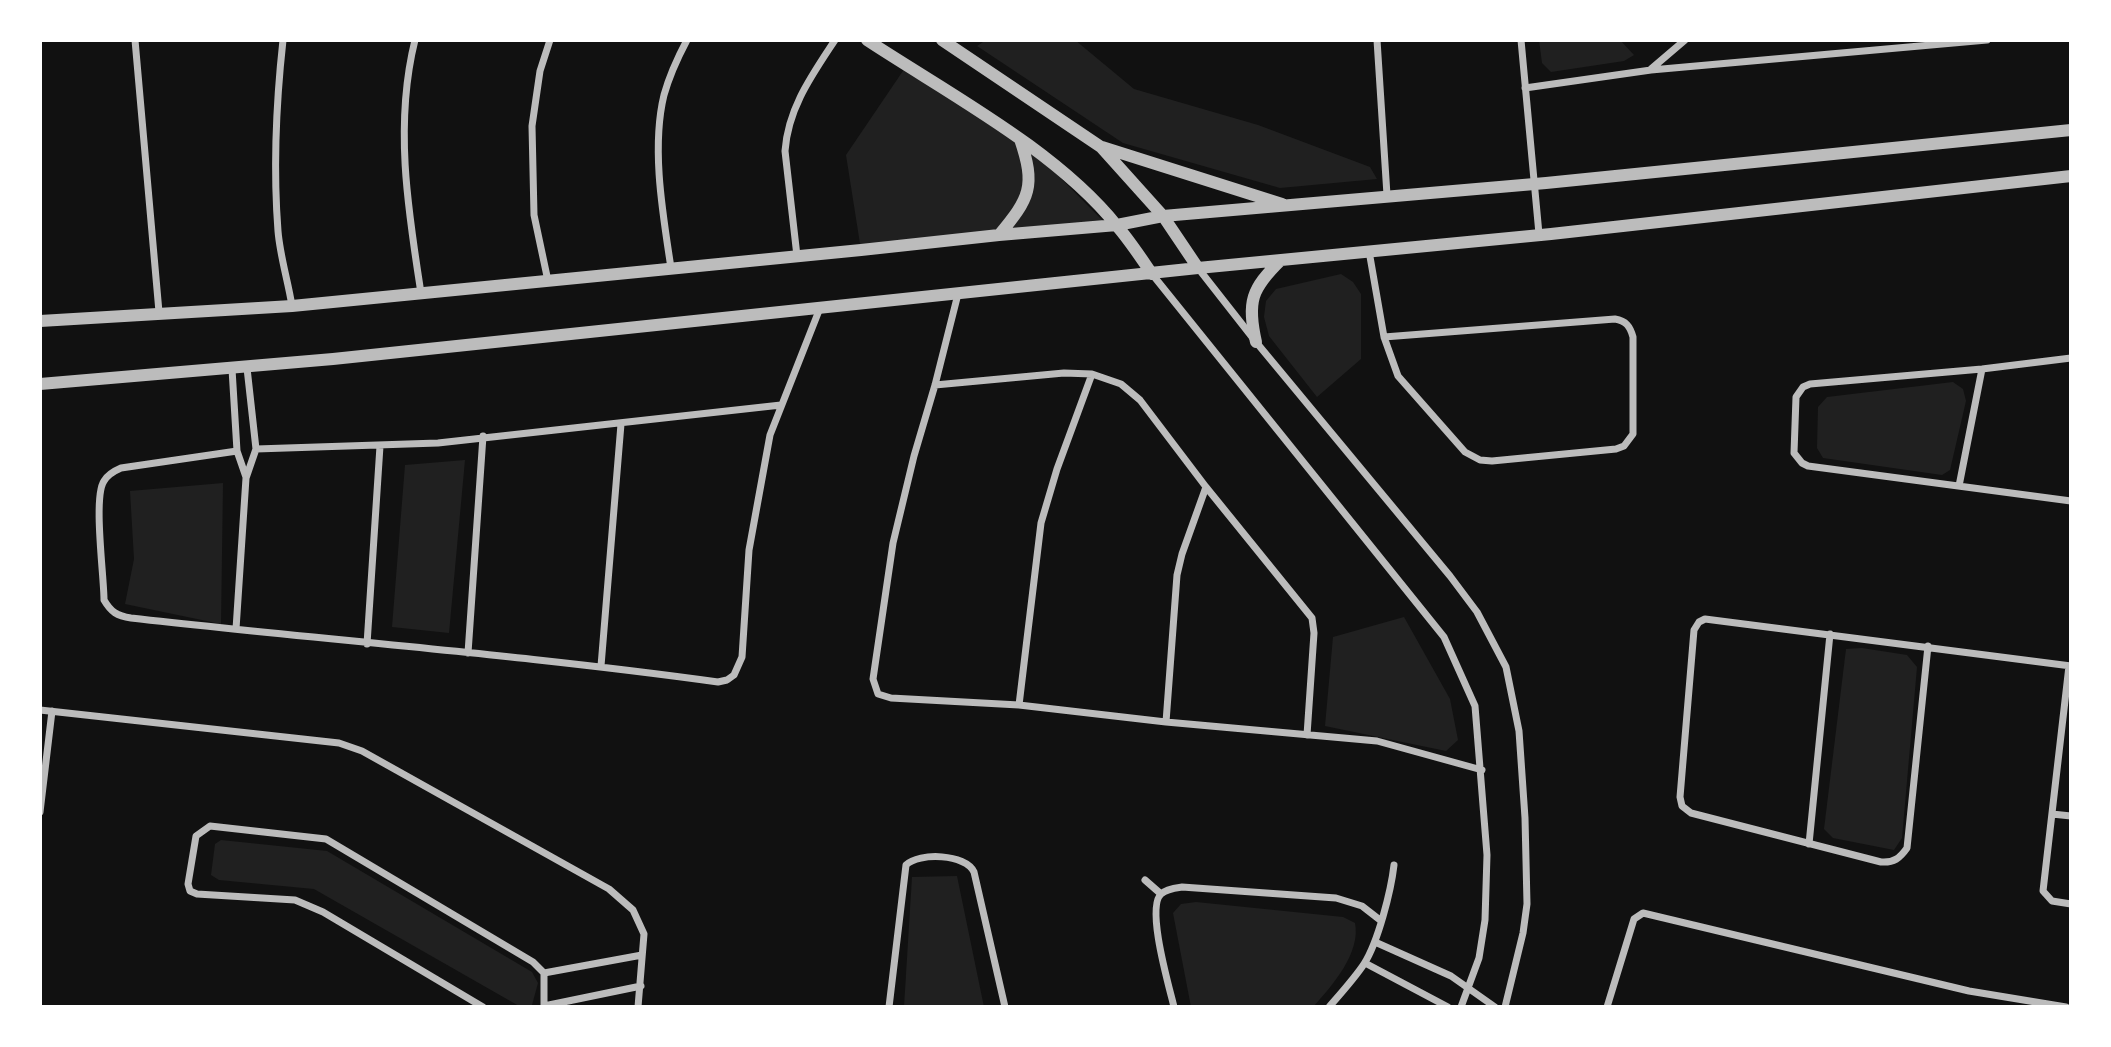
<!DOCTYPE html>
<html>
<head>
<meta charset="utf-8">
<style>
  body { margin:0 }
  #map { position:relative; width:2111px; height:1047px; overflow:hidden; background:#111; font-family:Georgia,serif }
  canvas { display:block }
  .frame { position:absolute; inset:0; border:42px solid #fff; pointer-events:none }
</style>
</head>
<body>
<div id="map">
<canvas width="2111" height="1047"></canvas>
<div class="frame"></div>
</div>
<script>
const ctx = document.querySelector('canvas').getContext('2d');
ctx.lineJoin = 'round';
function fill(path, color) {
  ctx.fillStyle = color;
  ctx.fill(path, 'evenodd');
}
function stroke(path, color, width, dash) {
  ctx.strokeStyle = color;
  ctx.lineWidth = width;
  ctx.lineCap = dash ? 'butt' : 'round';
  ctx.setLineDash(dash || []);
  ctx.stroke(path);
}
fill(new Path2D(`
  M986,40H1075L1134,89L1258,125L1370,167L1377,179L1280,188L1123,143L977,46Z
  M1539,40H1620L1634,55L1624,61L1551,72L1542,63Z
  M909,62L1021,138L1108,226L861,250L846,155Z
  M1341,274L1353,282L1361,294V359L1317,397L1269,336L1264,317L1266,301L1276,289Z
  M1953,382L1963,389L1966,401L1950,470L1942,475L1823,458L1817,448L1818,407L1827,397Z
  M465,460L449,633L392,627L405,465Z
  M223,483L221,624L125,604L134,559L130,491Z
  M1404,617L1450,699L1458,740L1446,751L1325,726L1333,637Z
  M1862,648L1907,655L1917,667L1902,838L1894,850L1833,838L1824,829L1846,649Z
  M221,840L327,851L532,972L538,983L532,1005L519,1006L314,889L219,880L211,875L215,844Z
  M957,876L984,1007H904L912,877Z
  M1196,902L1343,917L1355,923C1361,953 1332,986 1313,1007H1191L1173,913L1181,904Z`), '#202020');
stroke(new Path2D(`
  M135,40L159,312
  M283,40C276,104 273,167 278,231C280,256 288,281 292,306
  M415,40C394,124 408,210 421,293
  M1377,40L1387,195
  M1521,40L1539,234
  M1651,69L1685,40
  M1525,88L1651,70L1987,40
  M1369,251L1384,337L1398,376L1465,452L1480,460L1492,461L1616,449L1624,446L1633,434V337C1630,326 1626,321 1615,319L1384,337
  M797,256L785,151C788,108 812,75 835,40
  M671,268C663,215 651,148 664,95C669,77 678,57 687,40
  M1198,268L1256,342L1450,576L1477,612L1506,667L1519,731L1525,818L1527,904L1523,933L1505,1007
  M1152,274L1444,637L1475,706L1487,855L1485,920L1479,958L1461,1007
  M548,281L534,215L532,126L540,71L550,40
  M958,294L935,385L914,456L893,543L873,679L878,694L891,698L1019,705L1166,722L1377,741L1482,770
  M2071,358L1982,369L1810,384L1803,387L1796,397L1794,453L1802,463L1808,466L2071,501
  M232,369L237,451L246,477
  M935,385L1064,373L1092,374L1121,384L1140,400L1206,487L1312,618L1314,633L1307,735
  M256,449L438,443L781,405
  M237,451L121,468C114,471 108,474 104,481C93,497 104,576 104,600C111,612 117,616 131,618C326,640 523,655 718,682L727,680L734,675L742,657L749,550L770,435L820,308
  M1959,486L1982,369
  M236,629L246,478L256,449L247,368
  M367,644L380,446
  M1928,646L1907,848C1900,858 1894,863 1881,862L1691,813L1682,806L1680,797L1694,630L1699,622L1705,619L2071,666
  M468,653L483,436
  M601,666L621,424
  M2069,666L2043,891L2052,901L2071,904
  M1019,705L1041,523L1057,469L1092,374
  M40,710L339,743L362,751L609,889L633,910L644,934L638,1007
  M1166,722L1177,575L1182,554L1206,487
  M40,812L52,711
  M2052,814L2071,816
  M1809,844L1830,634
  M1145,880L1161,894
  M1375,942L1451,976L1495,1007
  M1365,963L1448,1007
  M544,973L642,955
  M544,1006L641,986
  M483,1007L323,912L295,900L197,894L190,891L188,884L196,836L210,826L326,839L533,962L544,973V1007
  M889,1007L906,865C919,852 966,854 974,872L1005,1007
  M1174,1007C1169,986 1146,908 1161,894C1166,889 1175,888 1182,887L1336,898L1362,906L1380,920
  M1329,1007C1341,993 1354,979 1364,964C1378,942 1391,891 1394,865
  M1607,1007L1634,919L1643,913L1969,991L2066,1007`), '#bcbcbc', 7);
stroke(new Path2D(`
  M867,40C949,94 1056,150 1117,226C1130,241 1141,258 1152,274
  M942,40L1101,147L1163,216L1198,268
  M1102,147L1282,204
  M999,235C1030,198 1036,186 1020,139
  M40,321L292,306L861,250L999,235L1117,225L1163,216L1546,183L2071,130
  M1256,342C1247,302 1251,289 1281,260
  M40,384L333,359L1198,268L1551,234L2071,176`), '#bcbcbc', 12);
</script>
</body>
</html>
